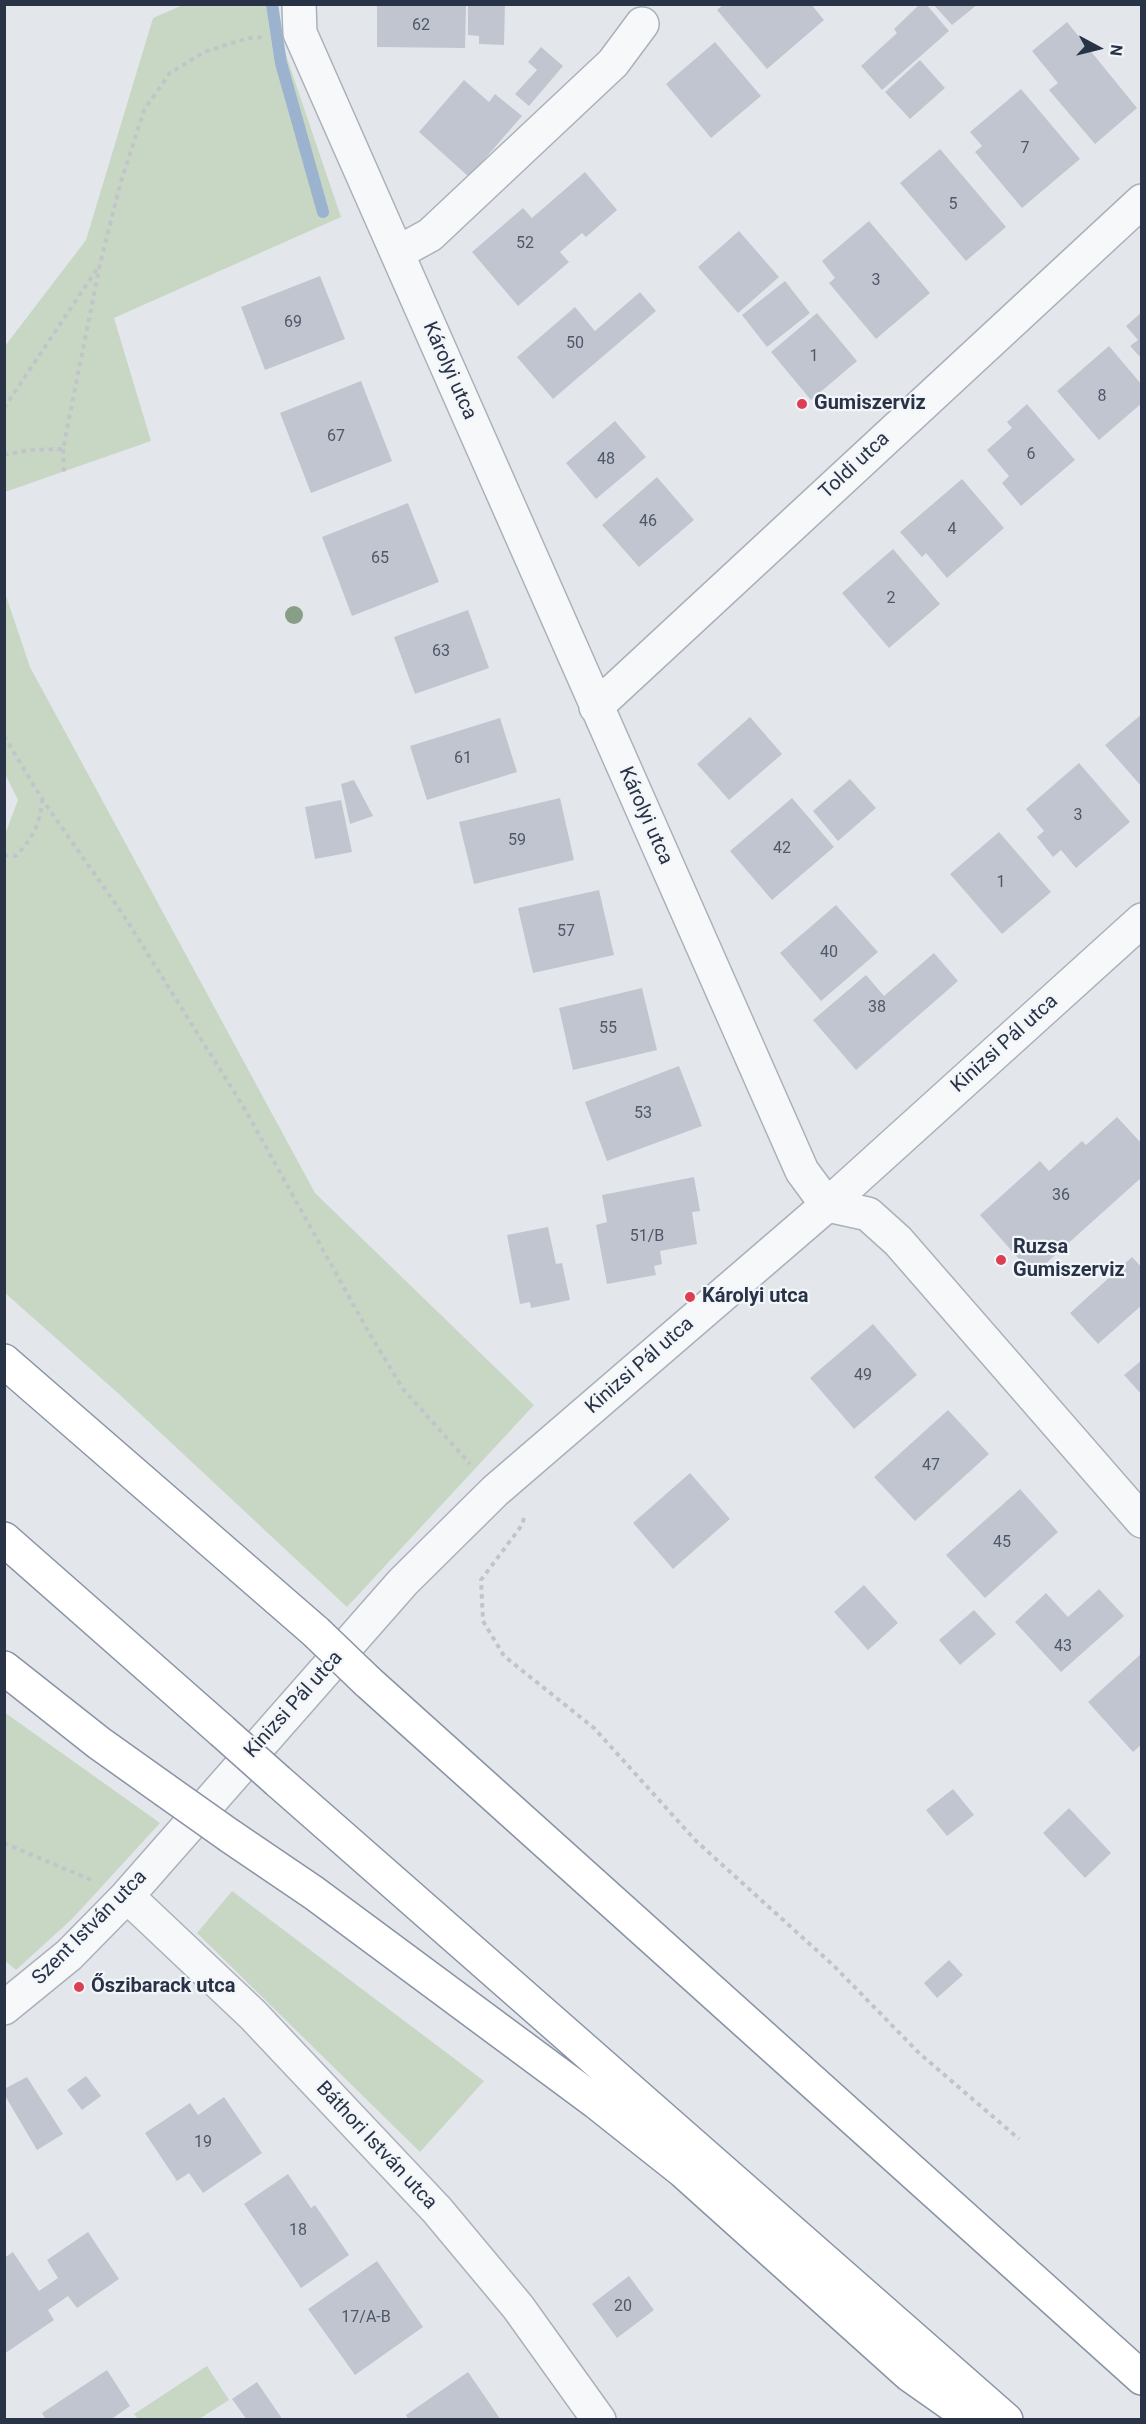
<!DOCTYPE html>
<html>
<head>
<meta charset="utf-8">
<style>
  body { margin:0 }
  #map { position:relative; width:1146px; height:2424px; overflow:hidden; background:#e3e7ec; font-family:Roboto,sans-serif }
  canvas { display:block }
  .frame { position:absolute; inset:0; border:6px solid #293347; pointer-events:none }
  .north { position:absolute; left:1068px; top:18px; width:60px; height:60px; -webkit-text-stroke:4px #f3f6f9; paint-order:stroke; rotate:97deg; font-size:16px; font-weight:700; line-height:24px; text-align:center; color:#293347 }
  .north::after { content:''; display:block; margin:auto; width:21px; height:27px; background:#293347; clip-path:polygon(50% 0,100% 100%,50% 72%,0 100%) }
</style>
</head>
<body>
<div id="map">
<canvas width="1146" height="2424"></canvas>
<div class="frame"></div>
<div class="north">N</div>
</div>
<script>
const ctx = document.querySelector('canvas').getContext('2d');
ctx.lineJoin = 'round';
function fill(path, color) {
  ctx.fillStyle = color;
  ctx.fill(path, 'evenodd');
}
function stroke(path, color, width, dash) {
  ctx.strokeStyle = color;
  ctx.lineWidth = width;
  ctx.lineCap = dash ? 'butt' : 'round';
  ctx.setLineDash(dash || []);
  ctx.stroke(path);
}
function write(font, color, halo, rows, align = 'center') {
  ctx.font = font + ' Roboto,sans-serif';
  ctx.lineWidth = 4.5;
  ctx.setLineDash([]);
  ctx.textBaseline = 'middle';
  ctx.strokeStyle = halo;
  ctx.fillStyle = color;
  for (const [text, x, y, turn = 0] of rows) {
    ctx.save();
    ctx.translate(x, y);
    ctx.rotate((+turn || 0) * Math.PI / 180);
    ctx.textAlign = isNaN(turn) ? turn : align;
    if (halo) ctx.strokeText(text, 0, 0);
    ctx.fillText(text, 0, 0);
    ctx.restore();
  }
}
fill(new Path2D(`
  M185,4L269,5L341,217L114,318L151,441L5,492V346L86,240L153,18Z
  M5,593L30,667L315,1193L534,1405L347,1607L119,1394L5,1293L4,837L18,800L5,774Z
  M4,1712L160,1823L73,1918L16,1970L4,1960Z
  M232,1891L484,2081L420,2152L197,1933Z
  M207,2366L229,2400L199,2419H138L134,2414Z`), '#c8d7c3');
stroke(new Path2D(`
  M272,4L281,63L323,212`), '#9bb3cf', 12);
fill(new Path2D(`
  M377,4H466L465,48L377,47Z
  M468,4H505L504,45L479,44V36L468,35Z
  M724,4H811L824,20L767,69L717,10Z
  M920,4H926L949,31L882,90L861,66L897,33L894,29Z
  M933,4H978L952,25Z
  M1067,22L1137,108L1095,144L1049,90L1058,83L1032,51Z
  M715,42L761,96L711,138L666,84Z
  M541,47L563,66L529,106L515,94L537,70L528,62Z
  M920,60L945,88L910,119L885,92Z
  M464,80L489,102L495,94L522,116L469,177L419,132Z
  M1021,89L1080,159L1022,208L975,152L982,146L970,132Z
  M940,149L1006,227L966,261L900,183Z
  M585,172L617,210L586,237L582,233L560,252L569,262L518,306L472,252L523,208L532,218Z
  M869,221L930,293L876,339L829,283L835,278L822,261Z
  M739,231L779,277L738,313L698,267Z
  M320,276L345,339L265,370L241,307Z
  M785,281L810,313L767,347L742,315Z
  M640,292L656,311L553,399L517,357L575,307L595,331Z
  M1142,312V359L1130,346L1138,340L1126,326Z
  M817,313L857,361L811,400L771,352Z
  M1109,346L1142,385V403L1099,440L1057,391Z
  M361,381L392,461L311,493L280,413Z
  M1027,404L1075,460L1021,506L1002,483L1009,476L987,450L1012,428L1007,422Z
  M615,421L646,457L596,499L566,463Z
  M657,477L694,520L639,567L602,525Z
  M962,479L1004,528L947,578L926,553L922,557L900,532Z
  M408,503L439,582L352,616L322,537Z
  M893,549L940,604L889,648L842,593Z
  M468,610L489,668L415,694L394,637Z
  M1142,714V787L1105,745Z
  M750,717L782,754L729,800L697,764Z
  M500,718L517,772L427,800L410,746Z
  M1079,763L1130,822L1076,868L1061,850L1053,857L1037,837L1044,831L1026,809Z
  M850,779L876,808L838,841L813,811Z
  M354,780L373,816L350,824L341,784Z
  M560,798L574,860L474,884L459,822Z
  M792,798L834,847L772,900L730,851Z
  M341,800L352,852L315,859L305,807Z
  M999,832L1051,892L1002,934L950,874Z
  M599,890L614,955L533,973L518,908Z
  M836,905L878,952L821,1001L780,953Z
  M934,953L958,981L856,1070L813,1020L866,975L884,996Z
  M642,988L657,1050L573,1070L559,1008Z
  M679,1066L702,1126L607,1161L585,1102Z
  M1117,1117L1142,1144V1177L1033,1275L980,1215L1040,1161L1049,1171L1082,1141L1086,1145Z
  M694,1177L700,1211L692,1212L697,1244L660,1251L662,1264L654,1266L656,1275L607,1284L596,1225L607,1222L602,1195Z
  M548,1227L556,1264L562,1263L570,1300L531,1308L530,1302L520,1304L507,1235Z
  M1132,1257L1142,1268V1305L1098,1344L1070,1313Z
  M873,1324L917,1375L854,1429L810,1378Z
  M1142,1360V1395L1124,1375Z
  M948,1410L989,1454L915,1521L874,1477Z
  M690,1473L730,1519L673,1569L633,1523Z
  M1020,1489L1058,1532L985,1598L946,1555Z
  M864,1585L898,1623L868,1650L834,1612Z
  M1099,1589L1124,1616L1061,1672L1015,1622L1046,1593L1068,1617Z
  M974,1610L996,1634L960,1665L939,1640Z
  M1142,1653V1744L1133,1752L1088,1702Z
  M953,1789L974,1815L947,1836L926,1810Z
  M1069,1808L1111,1853L1085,1878L1043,1833Z
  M949,1960L963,1975L937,1998L924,1983Z
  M86,2076L101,2096L82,2110L67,2090Z
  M27,2077L63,2134L37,2150L4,2094V2089Z
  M224,2097L262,2153L203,2193L189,2173L177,2181L145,2133L190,2103L198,2115Z
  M288,2174L311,2208L315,2205L349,2255L301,2288L244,2204Z
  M88,2232L119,2279L77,2308L68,2296L48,2310L54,2320L4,2354V2258L13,2252L39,2291L58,2278L47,2260Z
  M377,2261L423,2327L355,2375L308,2309Z
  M629,2276L654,2310L617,2338L592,2304Z
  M107,2370L130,2406L110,2420H46L42,2413Z
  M468,2372L501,2420H409L406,2415Z
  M257,2382L283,2420H247L232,2399Z`), '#c0c5d0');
const minor = new Path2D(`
  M299,4L300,33L802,1171L827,1205L868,1214L898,1241L1142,1521
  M397,253L430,235L613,63L642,24
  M596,707L1142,201
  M127,1896L253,2015L437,2210L518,2307L599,2420
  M4,2008L69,1955L127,1896L403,1582L495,1491L827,1205L1142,920`);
const highway = new Path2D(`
  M4,1361L316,1632
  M4,1539L222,1731
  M4,1668L99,1743L165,1790
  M367,1681L1142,2378
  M278,1781L1006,2420
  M230,1836L314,1893L596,2102L683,2171L910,2375L974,2420`);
stroke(minor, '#abb1ba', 36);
stroke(highway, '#8993a5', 36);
stroke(new Path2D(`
  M4,408L99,266
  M63,449L64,473
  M4,455L29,450L63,449L100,264L120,185L144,110L170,73L204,52L248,38L263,37
  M4,736L42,799L124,916L246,1111L368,1331L403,1389L470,1464
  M4,855L16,856C32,839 41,823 42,799
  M524,1518L522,1525L481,1580L483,1621L504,1656L594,1728L696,1841L834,1966L919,2053L1019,2139
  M4,1843L91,1880`), '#c1c5cb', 4, [4.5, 4.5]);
stroke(minor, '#f6f8fa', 33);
stroke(highway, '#fff', 33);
const highwayBridge = new Path2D(`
  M316,1632L367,1681
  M222,1731L278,1781
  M165,1790L230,1836`);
stroke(highwayBridge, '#8993a5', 36, []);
stroke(highwayBridge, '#fff', 33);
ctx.fillStyle = '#889f87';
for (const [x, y] of [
  [294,615]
]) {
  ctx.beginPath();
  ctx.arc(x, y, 9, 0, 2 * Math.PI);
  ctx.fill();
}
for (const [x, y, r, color] of [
  [802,404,6,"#dc3e52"],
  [1001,1260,6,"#dc3e52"],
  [690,1297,6,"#dc3e52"],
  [79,1987,6,"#dc3e52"]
]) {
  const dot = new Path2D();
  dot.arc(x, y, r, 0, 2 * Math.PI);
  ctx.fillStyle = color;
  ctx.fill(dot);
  stroke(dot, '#f3f6f9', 2);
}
write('16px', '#4f5869', null, [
  ["62",421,26],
  ["7",1025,149],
  ["5",953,205],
  ["52",525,244],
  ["3",876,281],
  ["69",293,323],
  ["50",575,344],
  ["1",814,357],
  ["8",1102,397],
  ["67",336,437],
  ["6",1031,455],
  ["48",606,460],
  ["46",648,522],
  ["4",952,530],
  ["65",380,559],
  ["2",891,599],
  ["63",441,652],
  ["61",463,759],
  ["3",1078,816],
  ["59",517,841],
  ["42",782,849],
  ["1",1001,883],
  ["57",566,932],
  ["40",829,953],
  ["38",877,1008],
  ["55",608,1029],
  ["53",643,1114],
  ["36",1061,1196],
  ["51/B",647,1237],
  ["49",863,1376],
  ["47",931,1466],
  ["45",1002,1543],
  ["43",1063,1647],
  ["19",203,2143],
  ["18",298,2231],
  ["20",623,2307],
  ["17/A-B",366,2318]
]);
write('20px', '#293347', '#f3f6f9', [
  ["Károlyi utca",449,371,66],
  ["Toldi utca",855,466,-43],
  ["Károlyi utca",645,816,66],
  ["Kinizsi Pál utca",1005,1044,-42],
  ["Kinizsi Pál utca",640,1366,-41],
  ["Kinizsi Pál utca",294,1705,-48],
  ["Szent István utca",90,1928,-45],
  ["Báthori István utca",376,2146,47]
]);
write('bold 20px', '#293347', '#f3f6f9', [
  ["Gumiszerviz",814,404],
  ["Ruzsa",1013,1248],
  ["Gumiszerviz",1013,1271],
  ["Károlyi utca",702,1297],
  ["Őszibarack utca",91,1987]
], 'left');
</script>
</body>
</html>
